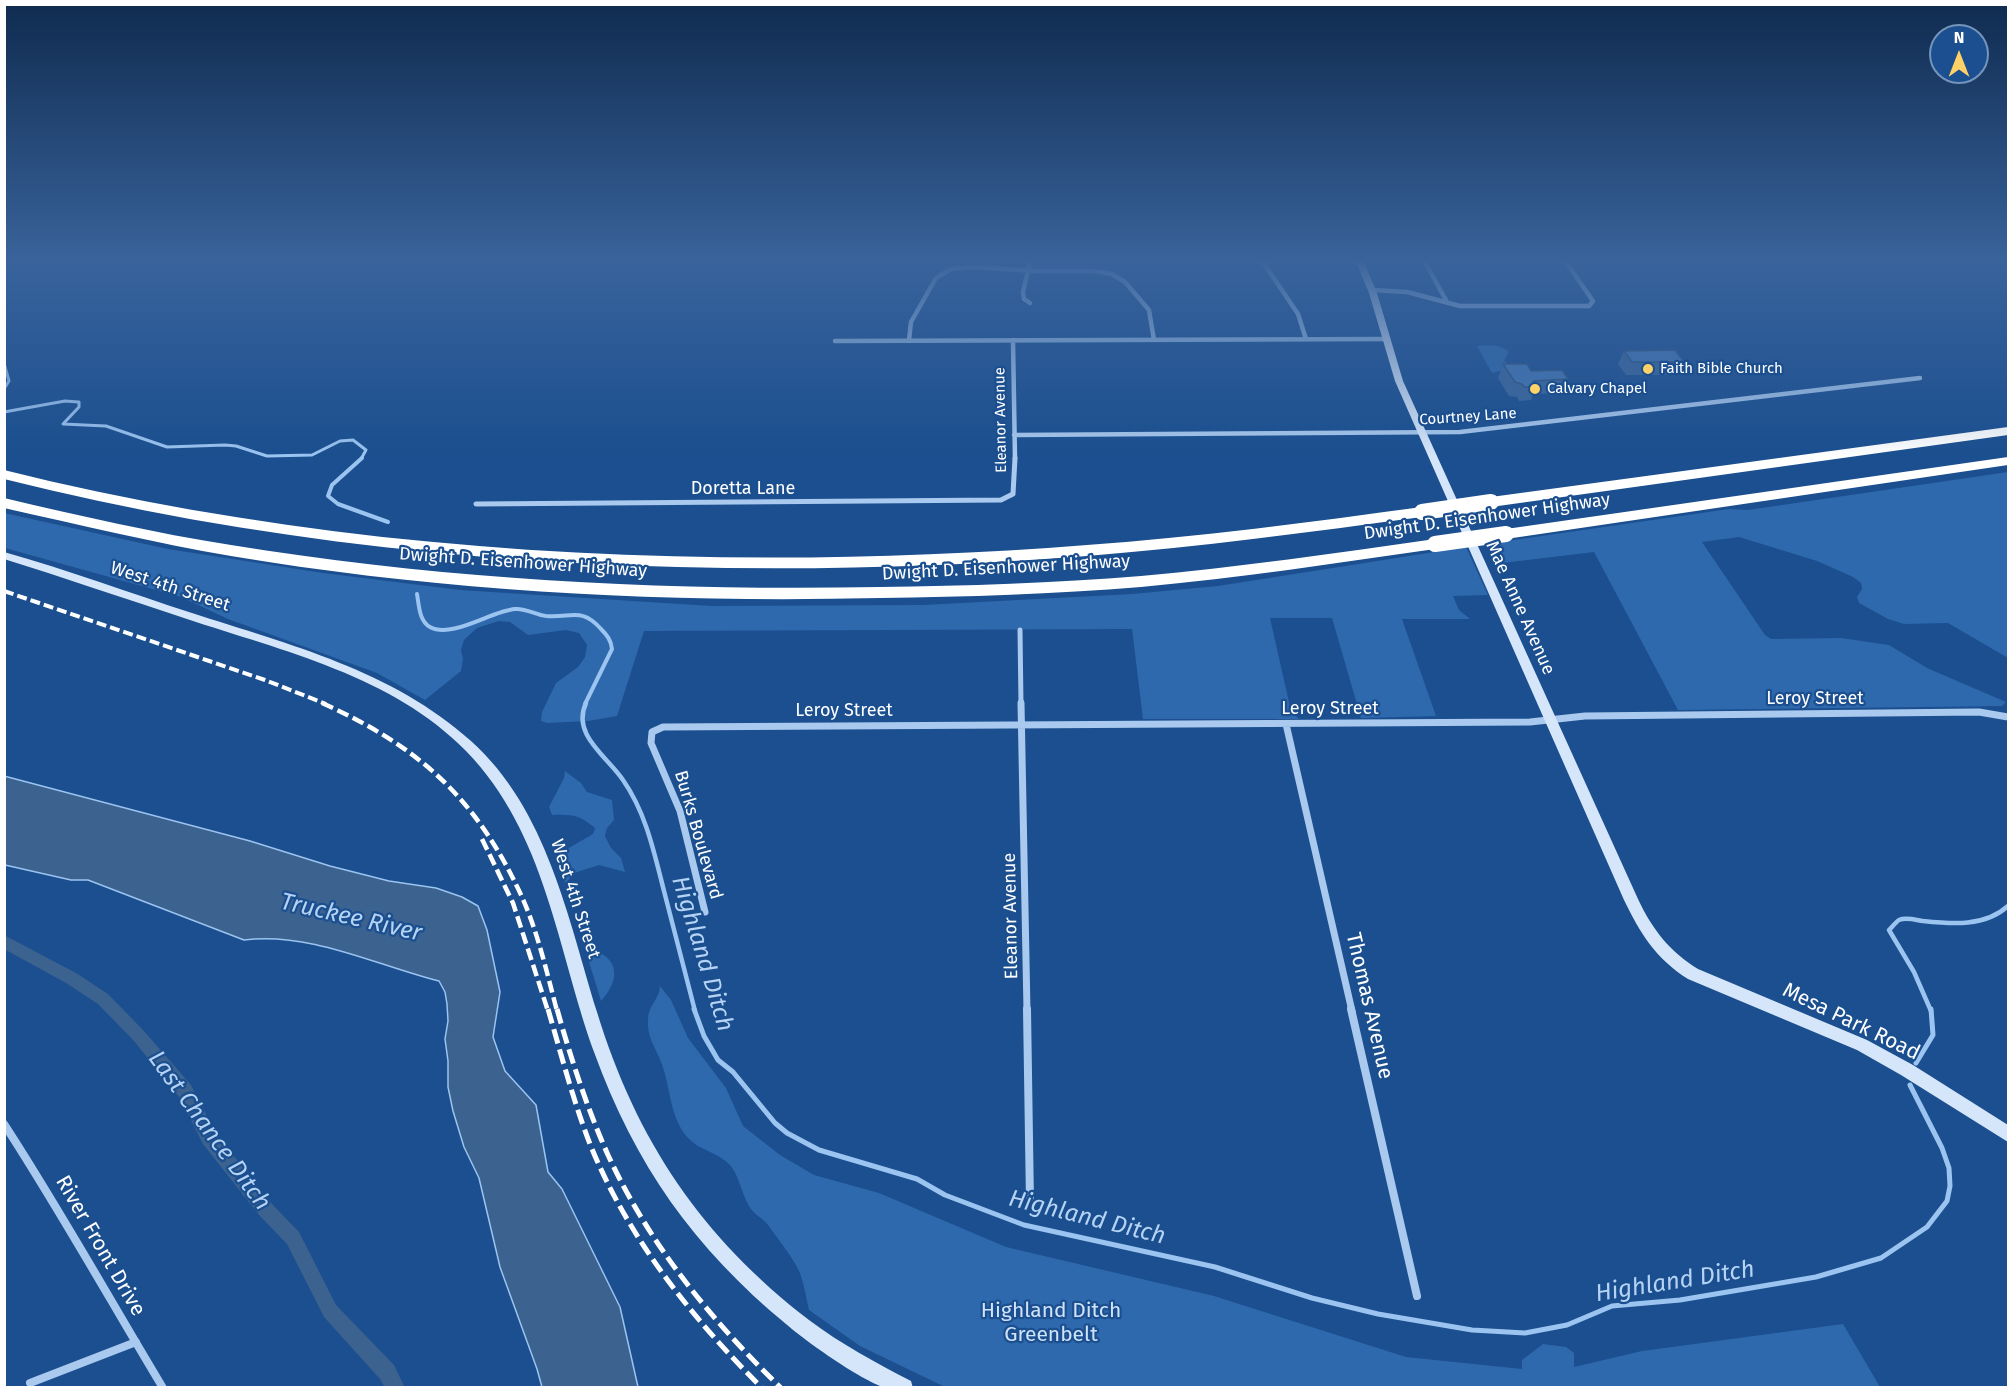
<!DOCTYPE html>
<html>
<head>
<meta charset="utf-8">
<style>
  body { margin:0 }
  #map { position:relative; width:2013px; height:1392px; overflow:hidden; background:#1b4f8f; font-family:"Fira Sans",sans-serif }
  canvas { display:block }
  .frame { position:absolute; inset:0; border:6px solid #fff; pointer-events:none }
  .north { position:absolute; left:1929px; top:24px; width:60px; height:60px; box-sizing:border-box; background:#1b4f8f; border:2px solid #7695bc; border-radius:50%; rotate:0deg; font-size:16px; font-weight:700; line-height:24px; text-align:center; color:#fff }
  .north::after { content:''; display:block; margin:auto; width:21px; height:27px; background:#ffd166; clip-path:polygon(50% 0,100% 100%,50% 72%,0 100%) }
</style>
</head>
<body>
<div id="map">
<canvas width="2013" height="1392"></canvas>
<div class="frame"></div>
<div class="north">N</div>
</div>
<script>
const ctx = document.querySelector('canvas').getContext('2d');
ctx.lineJoin = 'round';
function fill(path, color) {
  ctx.fillStyle = color;
  ctx.fill(path, 'evenodd');
}
function stroke(path, color, width, dash) {
  ctx.strokeStyle = color;
  ctx.lineWidth = width;
  ctx.lineCap = dash ? 'butt' : 'round';
  ctx.setLineDash(dash || []);
  ctx.stroke(path);
}
function write(font, color, halo, rows, align = 'center') {
  ctx.font = font + ' "Fira Sans",sans-serif';
  ctx.lineWidth = 4.5;
  ctx.setLineDash([]);
  ctx.textBaseline = 'middle';
  ctx.strokeStyle = halo;
  ctx.fillStyle = color;
  for (const [text, x, y, turn = 0] of rows) {
    ctx.save();
    ctx.translate(x, y);
    ctx.rotate((+turn || 0) * Math.PI / 180);
    ctx.textAlign = isNaN(turn) ? turn : align;
    if (halo) ctx.strokeText(text, 0, 0);
    ctx.fillText(text, 0, 0);
    ctx.restore();
  }
}
fill(new Path2D(`
  M1477,346C1488,345 1500,344 1509,352L1504,361L1514,367L1492,373Z
  M2008,472V658L1948,623L1904,624L1888,619L1859,603L1857,597L1862,589L1861,583L1853,577L1817,561L1739,537L1702,542L1765,635L1771,639L1841,638L1889,645L1927,668L2006,702L2002,706L1678,710L1594,552L1494,564L1486,544L1729,509L1748,510Z
  M4,513L168,549L323,573L460,590L712,606L923,605L1132,594L1218,586L1466,547L1488,595L1453,596L1459,610L1470,619H1402L1436,716L1361,718L1332,618H1270L1291,711L1299,719H1143L1132,629L644,631L617,716L588,721L547,723L541,721L542,712L556,683L578,667L585,657L587,645L579,633L566,630L528,635L510,622L499,621L477,628L464,640L461,650L463,659L461,671L425,700L377,673L228,619L181,597L5,548Z
  M565,771L581,783L587,792L612,800L614,820L607,828L605,836L611,848L621,858L625,872L599,865L577,872L565,883L555,856L593,834L595,828C580,815 571,814 552,815L549,807L564,778Z
  M585,949C619,953 622,979 601,1001Z
  M660,986L671,1000L688,1038L726,1088L743,1126L780,1155L814,1175L879,1193L1006,1247L1214,1296L1406,1357L1522,1369V1360L1543,1344L1566,1347L1574,1353V1367L1642,1351L1843,1324L1880,1387H945L860,1346L809,1310C806,1297 804,1283 799,1271C791,1255 778,1239 768,1225C763,1218 753,1214 749,1206C741,1193 740,1177 730,1165C718,1152 700,1151 688,1138C669,1117 671,1087 661,1062C655,1046 647,1038 648,1019C648,1006 660,998 660,986Z`), '#2e69ad');
const water = new Path2D(`
  M4,776L250,841L330,866L389,881L436,888L462,897L478,906L487,930L500,992L493,1037L505,1071L536,1105L548,1172L562,1189L620,1307L638,1387H542L537,1369L500,1267L479,1178L464,1147L453,1111L448,1087V1061L445,1039L448,1021L447,1004L445,992L439,981C375,965 312,932 244,940L88,880H71L5,865Z`);
fill(water, '#3c6290');
stroke(water, '#9cc4f0', 1.5);
stroke(new Path2D(`
  M4,363L9,381L4,389
  M4,412L65,401L79,402V407L63,424L106,426L167,447L225,445L236,446L267,456L312,455L340,441L353,440L366,450L361,459`), '#9cc4f0', 3);
stroke(new Path2D(`
  M362,458L332,485L328,496L338,504L388,522
  M417,594C419,605 419,621 430,627C452,639 491,611 515,609C526,608 536,615 546,616C572,618 582,607 601,629C607,635 611,640 612,649L585,704`), '#9cc4f0', 4);
stroke(new Path2D(`
  M586,703C571,735 608,757 623,780C646,813 654,852 664,891C674,931 685,971 695,1011
  M1931,1011L1914,972L1889,930C1892,927 1896,922 1899,920C1906,917 1916,920 1923,921C1952,924 1985,927 2008,906`), '#9cc4f0', 4.5);
stroke(new Path2D(`
  M694,1009L704,1036L718,1060L733,1072L775,1123L787,1133L819,1150L917,1179L945,1195L1024,1225L1215,1267L1312,1298L1378,1314L1472,1330L1525,1333L1567,1325L1612,1306L1680,1300L1816,1277L1881,1258L1927,1227L1947,1201L1950,1186L1949,1168L1942,1148L1910,1085
  M1916,1063L1933,1035L1931,1009`), '#9cc4f0', 5);
fill(new Path2D(`
  M4,935L76,973L108,994L144,1031L191,1085L215,1132L271,1203L299,1232L336,1305L394,1365L405,1388H385L380,1379L324,1317L287,1244L259,1215L203,1144L179,1097L134,1041L98,1004L66,983L4,949Z`), '#3c6290');
stroke(new Path2D(`
  M1030,262L1023,292L1024,299L1030,303
  M1263,262L1298,314L1306,339
  M1425,262L1447,302
  M1372,290L1407,292L1460,306H1589L1593,301L1566,262
  M909,340L911,322L936,278L951,269L971,267L1036,271H1094L1112,274L1125,282L1149,310L1154,340
  M1013,340L1015,459
  M835,341L1386,339
  M1014,435L1460,432L1920,378`), '#a9c9ee', 4.5);
stroke(new Path2D(`
  M476,504L1001,500L1013,494L1015,458
  M1020,630L1021,704`), '#a9c9ee', 5);
stroke(new Path2D(`
  M1021,703L1027,1011
  M1286,724L1352,1011
  M705,912L680,811L651,743L652,732L663,727L1530,722L1585,716L1979,712L2008,717`), '#a9c9ee', 7);
stroke(new Path2D(`
  M1027,1009L1030,1203
  M1351,1009L1417,1296
  M4,1124C60,1210 110,1300 163,1388
  M30,1383L136,1342`), '#a9c9ee', 8);
fill(new Path2D(`
  M1356,262H1364L1377,293L1403,381L1638,899C1652,929 1670,952 1698,969L1867,1040L1913,1065L2008,1125V1142L1901,1075L1857,1050L1688,979C1656,959 1640,933 1624,900L1395,381L1369,293Z
  M4,552C68,570 130,593 192,613C290,645 392,670 471,741C547,809 568,918 597,1012C636,1140 702,1238 809,1320C841,1344 876,1363 911,1381L913,1388C905,1388 895,1389 887,1388C866,1384 804,1340 786,1324C694,1248 635,1165 594,1052C557,949 546,833 466,751C393,676 283,651 187,619C126,599 65,578 4,559Z`), '#d6e6fa');
fill(new Path2D(`
  M2008,427V435L1491,507L1483,502L1491,497Z
  M2008,457V465L1506,539L1498,534L1506,529Z
  M4,470C352,557 730,573 1087,545C1199,537 1311,522 1422,507L1430,512L1422,517C1311,532 1199,547 1087,556C730,584 352,567 4,479Z
  M4,498C80,516 155,533 231,545C446,580 663,591 880,587C967,586 1054,583 1141,576C1239,567 1337,553 1435,539L1443,544L1435,549C1337,563 1239,578 1141,587C1054,594 967,597 880,598C663,603 446,592 231,556C155,543 80,525 4,508Z`), '#fff');
stroke(new Path2D(`
  M4,591L265,680L326,704`), '#fff', 4, [10, 4]);
stroke(new Path2D(`
  M322,703C420,747 477,799 522,897C538,933 547,973 557,1011
  M482,839L513,903L548,1011`), '#fff', 4.5, [12, 5]);
stroke(new Path2D(`
  M548,1009C561,1054 573,1100 590,1144C628,1238 691,1317 762,1388
  M557,1009C571,1059 587,1108 608,1155C649,1244 711,1320 781,1388`), '#fff', 5, [15, 6]);
stroke(new Path2D(`
  M1422,512L1491,502
  M1435,544L1506,534`), '#fff', 16);
fill(new Path2D(`
  M1624,351L1684,362L1678,375H1626L1618,364Z
  M1503,364L1531,371L1568,379L1563,393L1533,394L1531,400L1519,401L1517,397L1509,396L1498,378Z`), '#3a679d');
const building = new Path2D(`
  M1675,350L1684,362H1632L1624,351Z
  M1503,364H1527L1531,371L1562,370L1568,379L1533,381L1536,387H1524L1522,384L1515,382Z`);
fill(building, '#4478b7');
stroke(building, '#305480', 1.5);
const sky = ctx.createLinearGradient(0, 0, 0, 457);
sky.addColorStop(0, '#0f2b4f');
sky.addColorStop(0.57, '#39639b');
sky.addColorStop(1, '#39639b00');
ctx.fillStyle = sky;
ctx.fillRect(0, 0, 2013, 457);
for (const [x, y, r, color] of [
  [1648,369,6,"#ffd166"],
  [1535,389,6,"#ffd166"]
]) {
  const dot = new Path2D();
  dot.arc(x, y, r, 0, 2 * Math.PI);
  ctx.fillStyle = color;
  ctx.fill(dot);
  stroke(dot, '#1b4f8f', 2);
}
write('15px', '#fff', '#1b4f8f', [
  ["Faith Bible Church",1660,369],
  ["Calvary Chapel",1547,389]
], 'left');
write('15px', '#fff', '#1b4f8f', [
  ["Courtney Lane",1468,417,-4],
  ["Eleanor Avenue",1001,420,-91]
]);
write('18px', '#fff', '#1b4f8f', [
  ["Doretta Lane",743,489],
  ["Dwight D. Eisenhower Highway",1487,517,-8],
  ["Dwight D. Eisenhower Highway",523,563,4],
  ["Dwight D. Eisenhower Highway",1006,568,-3],
  ["West 4th Street",170,587,18],
  ["Mae Anne Avenue",1520,608,66],
  ["Leroy Street",1815,699],
  ["Leroy Street",1330,709],
  ["Leroy Street",844,711],
  ["Burks Boulevard",698,835,74],
  ["West 4th Street",575,899,72],
  ["Eleanor Avenue",1011,916,-91]
]);
write('21px', '#fff', '#1b4f8f', [
  ["Thomas Avenue",1369,1006,77],
  ["Mesa Park Road",1851,1022,26],
  ["River Front Drive",100,1246,60]
]);
write('21px', '#cfe3fa', '#1b4f8f', [
  ["Highland Ditch",1051,1311],
  ["Greenbelt",1051,1335]
]);
write('italic 24px', '#b5d3f5', '#1b4f8f', [
  ["Truckee River",351,918,13],
  ["Highland Ditch",702,954,73],
  ["Last Chance Ditch",209,1131,54],
  ["Highland Ditch",1087,1218,14],
  ["Highland Ditch",1675,1282,-9]
]);
</script>
</body>
</html>
